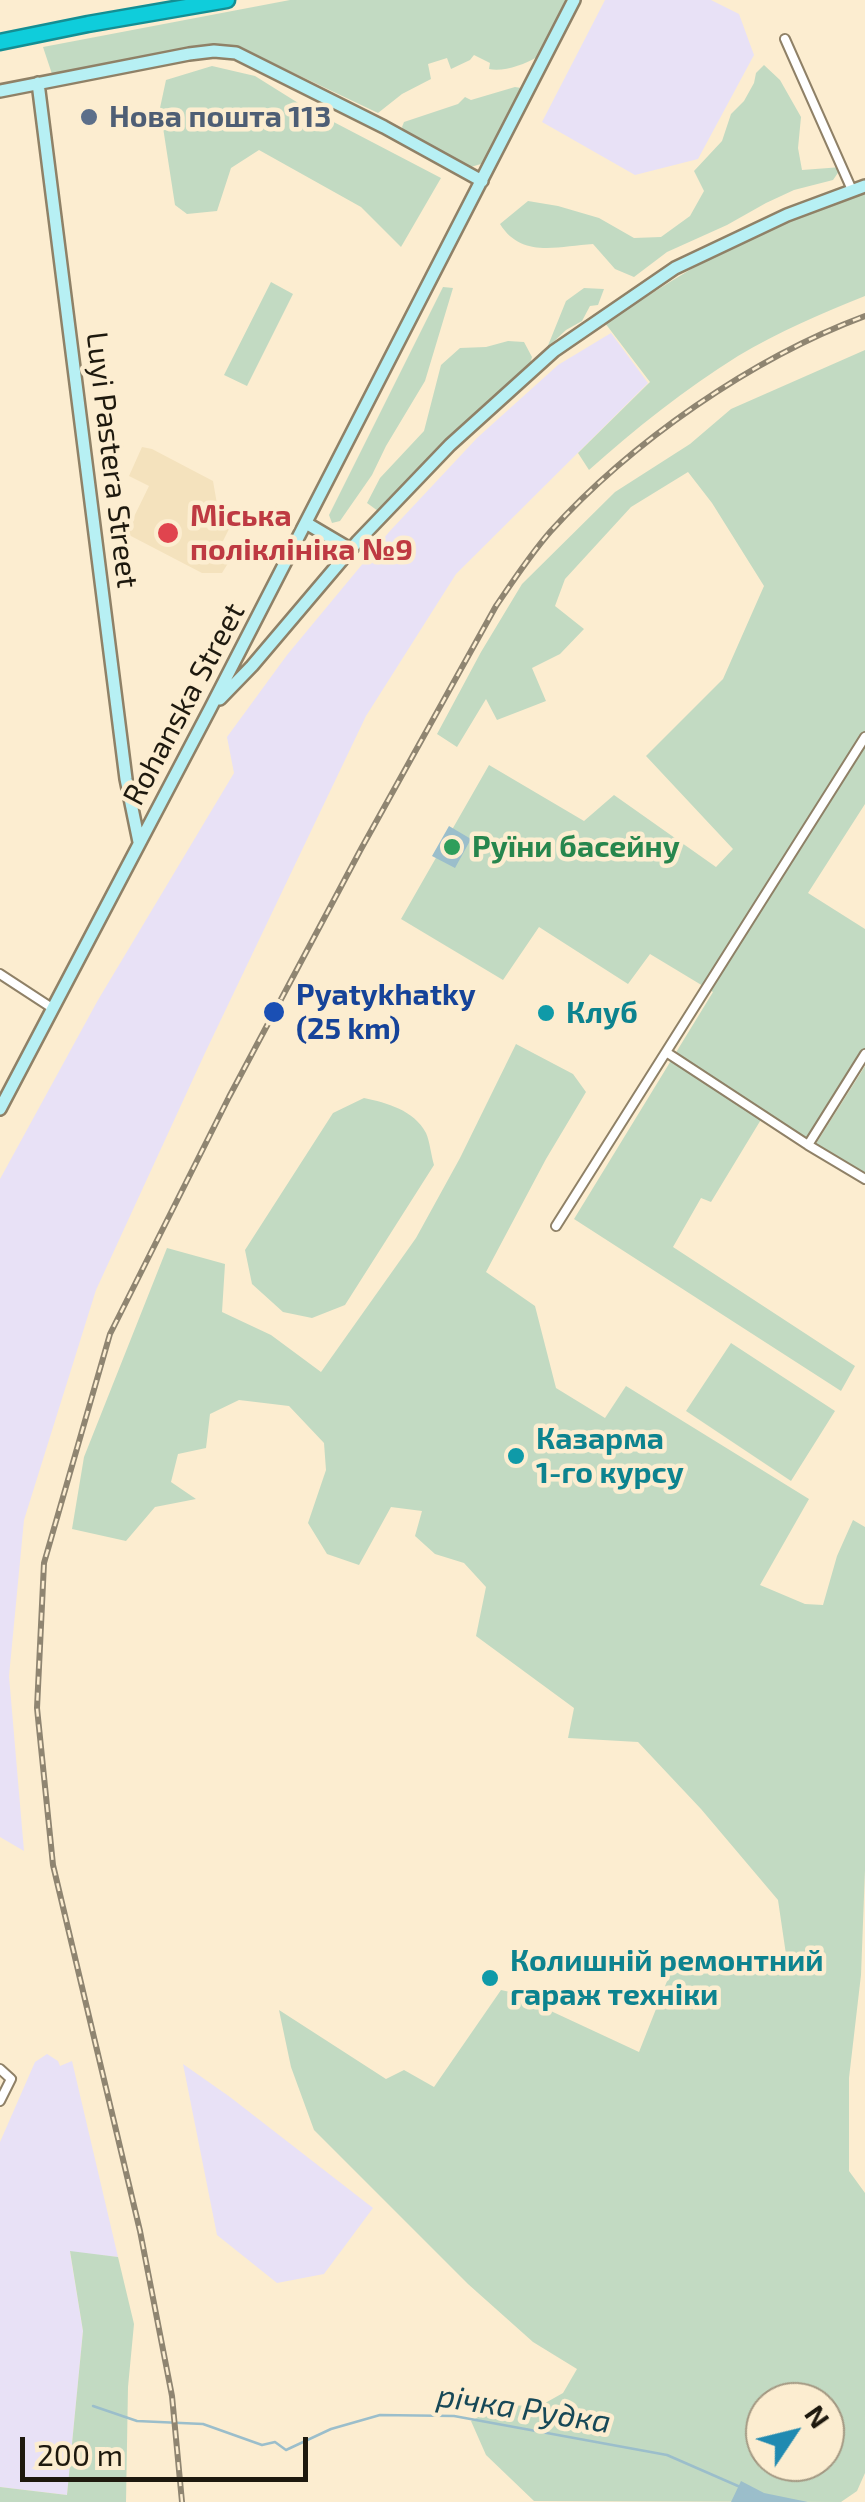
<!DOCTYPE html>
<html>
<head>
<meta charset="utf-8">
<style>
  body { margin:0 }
  #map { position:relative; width:865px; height:2502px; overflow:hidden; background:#fcedd0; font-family:"Exo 2",sans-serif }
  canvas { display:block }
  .north { position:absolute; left:745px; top:2382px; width:100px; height:100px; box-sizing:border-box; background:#fcedd0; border:2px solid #a39882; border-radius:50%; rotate:55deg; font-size:28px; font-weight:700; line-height:40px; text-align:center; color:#1e190e }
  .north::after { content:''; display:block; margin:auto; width:35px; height:45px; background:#208ab1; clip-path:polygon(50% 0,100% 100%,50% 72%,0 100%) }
  .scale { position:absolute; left:20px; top:2437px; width:288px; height:45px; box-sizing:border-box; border:5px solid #1e190e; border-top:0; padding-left:12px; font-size:30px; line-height:35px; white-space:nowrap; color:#1e190e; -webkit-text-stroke:8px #fcedd0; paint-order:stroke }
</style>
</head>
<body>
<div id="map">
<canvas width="865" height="2502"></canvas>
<div class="north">N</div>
<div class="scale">200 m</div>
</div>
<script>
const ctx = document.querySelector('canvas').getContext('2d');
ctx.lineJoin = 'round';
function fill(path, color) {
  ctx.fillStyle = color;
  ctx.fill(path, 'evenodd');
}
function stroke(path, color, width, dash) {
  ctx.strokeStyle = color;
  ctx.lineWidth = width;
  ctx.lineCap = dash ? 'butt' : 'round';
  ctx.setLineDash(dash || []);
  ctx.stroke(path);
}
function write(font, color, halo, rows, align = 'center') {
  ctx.font = font + ' "Exo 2",sans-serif';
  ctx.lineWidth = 9;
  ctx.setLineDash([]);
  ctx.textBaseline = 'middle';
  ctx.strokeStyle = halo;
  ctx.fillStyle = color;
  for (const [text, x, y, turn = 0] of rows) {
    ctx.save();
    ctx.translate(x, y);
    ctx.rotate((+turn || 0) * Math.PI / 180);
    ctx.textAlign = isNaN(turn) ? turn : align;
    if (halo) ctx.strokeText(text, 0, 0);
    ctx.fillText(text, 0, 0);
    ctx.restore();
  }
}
fill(new Path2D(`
  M142,447L152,449L213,481L217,504L236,515L221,545L235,552L222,573H202L129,535L128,529L149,486L129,476Z`), '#f4e2bd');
fill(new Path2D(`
  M605,0H711L739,14L754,55L698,159L635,175L542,122Z
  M611,333L648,383L456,574L366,716L205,1053L96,1290L24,1520L9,1676L24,1851L0,1837V1179L98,1000L234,773L227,737L287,655L389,532L477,438L558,365Z
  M47,2054L58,2061L60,2066L72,2061L118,2257L70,2252L83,2331L67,2495L0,2487V2142L35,2062Z
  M183,2064L230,2097L373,2208L324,2274L277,2283L217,2235Z`), '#e8e1f6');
fill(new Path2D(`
  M290,0H566L537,57C524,65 503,72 489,69L490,63L474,55L470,60L451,69L447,58L428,64L431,79L402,94L378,113L237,46L52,74L43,47Z
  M764,65L780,80L801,117L798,148L802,170L842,167L833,180L794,190L766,203L727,225L667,252L634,277L615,269L593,244C558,246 522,259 500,224L528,201L558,206L599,218L634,238L661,237L690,216L704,191L694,171L722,141L731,114L744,101L754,83L756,73Z
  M212,66L255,76L303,106L441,178L401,247L361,207L259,150L231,168L217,211L187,214L175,205L160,108L166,80Z
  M515,87L521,88L484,163L471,167L404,132L402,127L404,122L458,104L465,97L471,100Z
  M865,189V296C822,313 778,332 738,356C685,389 635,429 589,470L578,453L650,382L605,323C648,296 691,267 737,244C779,223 822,206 865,189Z
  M271,282L293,294L247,386L224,375Z
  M443,287L453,288L425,381L386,446L372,475L340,521L332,523L329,515Z
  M584,288L604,289L598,305L590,306L582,321L566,330L547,348L566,301Z
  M508,341L524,342L532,357L530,364L446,440L378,511L367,503L380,478L424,431L441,365L460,348L486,347Z
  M865,350V804L808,893L865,929V1048L808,1139L765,1113L711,1202L701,1198L673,1247L855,1366L841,1391L574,1219L713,992L650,954L628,984L539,927L503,980L401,919L489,765L584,821L614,795L716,867L733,849L646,756L723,679L764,586L712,503L688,472L631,507L565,579L555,606L584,629L560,654L532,668L546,701L497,720L486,699L457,747L437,734L481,652L522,584L615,492L690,444L731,409Z
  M516,1044L573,1074L586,1092L546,1159L486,1272L535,1306L556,1388L605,1418L626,1386L809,1499L760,1585L805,1604L823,1605L837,1556L853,1520L865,1527V1870L861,1975L849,2078V2171L865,2193V2473L857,2491L841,2502L534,2501L486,2455L471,2421L502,2404L538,2407L563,2393L577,2369L533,2342L468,2284L314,2130L291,2067L279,2010L386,2079L404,2070L434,2087L501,1990L510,1992L639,2052L673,1966L706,1957L757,1974L788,1968L778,1900L701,1809L638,1742L568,1738L574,1708L476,1636L486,1587L464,1563L435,1554L415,1536L422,1511L391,1507L359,1565L327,1554L308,1523L326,1470L324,1443L289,1406L239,1400L210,1414L206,1448L178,1454L171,1482L196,1499L155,1507L126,1541L72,1529L84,1457L167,1248L225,1264L222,1312L271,1335L321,1372L416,1238L460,1158ZM765,2402H825V2462H765Z
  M865,1066V1174L815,1145Z
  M364,1098C387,1103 414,1110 426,1133C430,1142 431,1155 434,1165L345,1305L312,1318L283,1312L252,1284L245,1250L333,1113Z
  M731,1343L835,1411L791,1481L686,1411Z
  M70,2251L118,2257L134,2324L128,2387L126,2502H0V2487L67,2495L83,2331Z`), '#c2dac2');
fill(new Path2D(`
  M449,826L471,839L455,868L432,856Z
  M741,2481L764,2493L808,2502H731Z`), '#9bbecb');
stroke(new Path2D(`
  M93,2406L137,2421L203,2424L262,2445L275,2442L286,2450L331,2429L380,2415L454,2416L667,2455L738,2486`), '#9bbecb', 2.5);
const street = new Path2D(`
  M785,39L852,190
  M0,974L52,1008
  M666,1052L808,1145L865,1179
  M808,1145L865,1054
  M556,1226L865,737
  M0,2069L11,2079L0,2101`);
const secondary = new Path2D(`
  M38,83L126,779L139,842
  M0,91L189,54L214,51L236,53L384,127L482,181
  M306,523L350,549
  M220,699L252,666L358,541L450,445L554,351L675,268L787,215L865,186
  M0,1109L210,709L574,0`);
const highway = new Path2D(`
  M0,42L88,24L227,0`);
stroke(street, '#8f8167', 12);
stroke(secondary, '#8f8167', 16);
stroke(highway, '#148e93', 19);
stroke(street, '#fff', 8);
stroke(secondary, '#b7f0f4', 11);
stroke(highway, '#0fcddb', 14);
const rail = new Path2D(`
  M182,2502L172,2396L140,2231L53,1865L37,1708L44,1563L110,1334L229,1097L361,849L496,606C513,581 530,555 550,532C631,442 752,358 865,316`);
stroke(rail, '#8f8571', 6);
stroke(rail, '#fcedd0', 2.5, [8]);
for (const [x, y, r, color] of [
  [89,117,10,"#5c6f8a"],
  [168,533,12,"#e0444e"],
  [452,847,10,"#2e9e5b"],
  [274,1012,12,"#1a4fb4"],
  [546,1013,10,"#0f9aa8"],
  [516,1456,10,"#0f9aa8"],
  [490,1978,10,"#0f9aa8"]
]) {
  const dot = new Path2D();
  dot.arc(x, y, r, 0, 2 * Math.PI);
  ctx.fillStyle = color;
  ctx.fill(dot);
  stroke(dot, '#fcedd0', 4);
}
write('bold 30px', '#4e5e75', '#fcedd0', [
  ["Нова пошта 113",109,117]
], 'left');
write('30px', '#1e190e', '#fcedd0', [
  ["Luyi Pastera Street",112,460,83],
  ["Rohanska Street",184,704,-62]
]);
write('bold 30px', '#be3a42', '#fcedd0', [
  ["Міська",190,516],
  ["поліклініка №9",190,550]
], 'left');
write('bold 30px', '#27864d', '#fcedd0', [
  ["Руїни басейну",472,847]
], 'left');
write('bold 30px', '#164399', '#fcedd0', [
  ["Pyatykhatky",296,995],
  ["(25 km)",296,1029]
], 'left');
write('bold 30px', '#0d838f', '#fcedd0', [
  ["Клуб",566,1013],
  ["Казарма",536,1439],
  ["1-го курсу",536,1473],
  ["Колишній ремонтний",510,1961],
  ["гараж техніки",510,1995]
], 'left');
write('italic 32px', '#174857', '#fcedd0', [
  ["річка Рудка",524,2409,9]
]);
</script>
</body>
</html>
